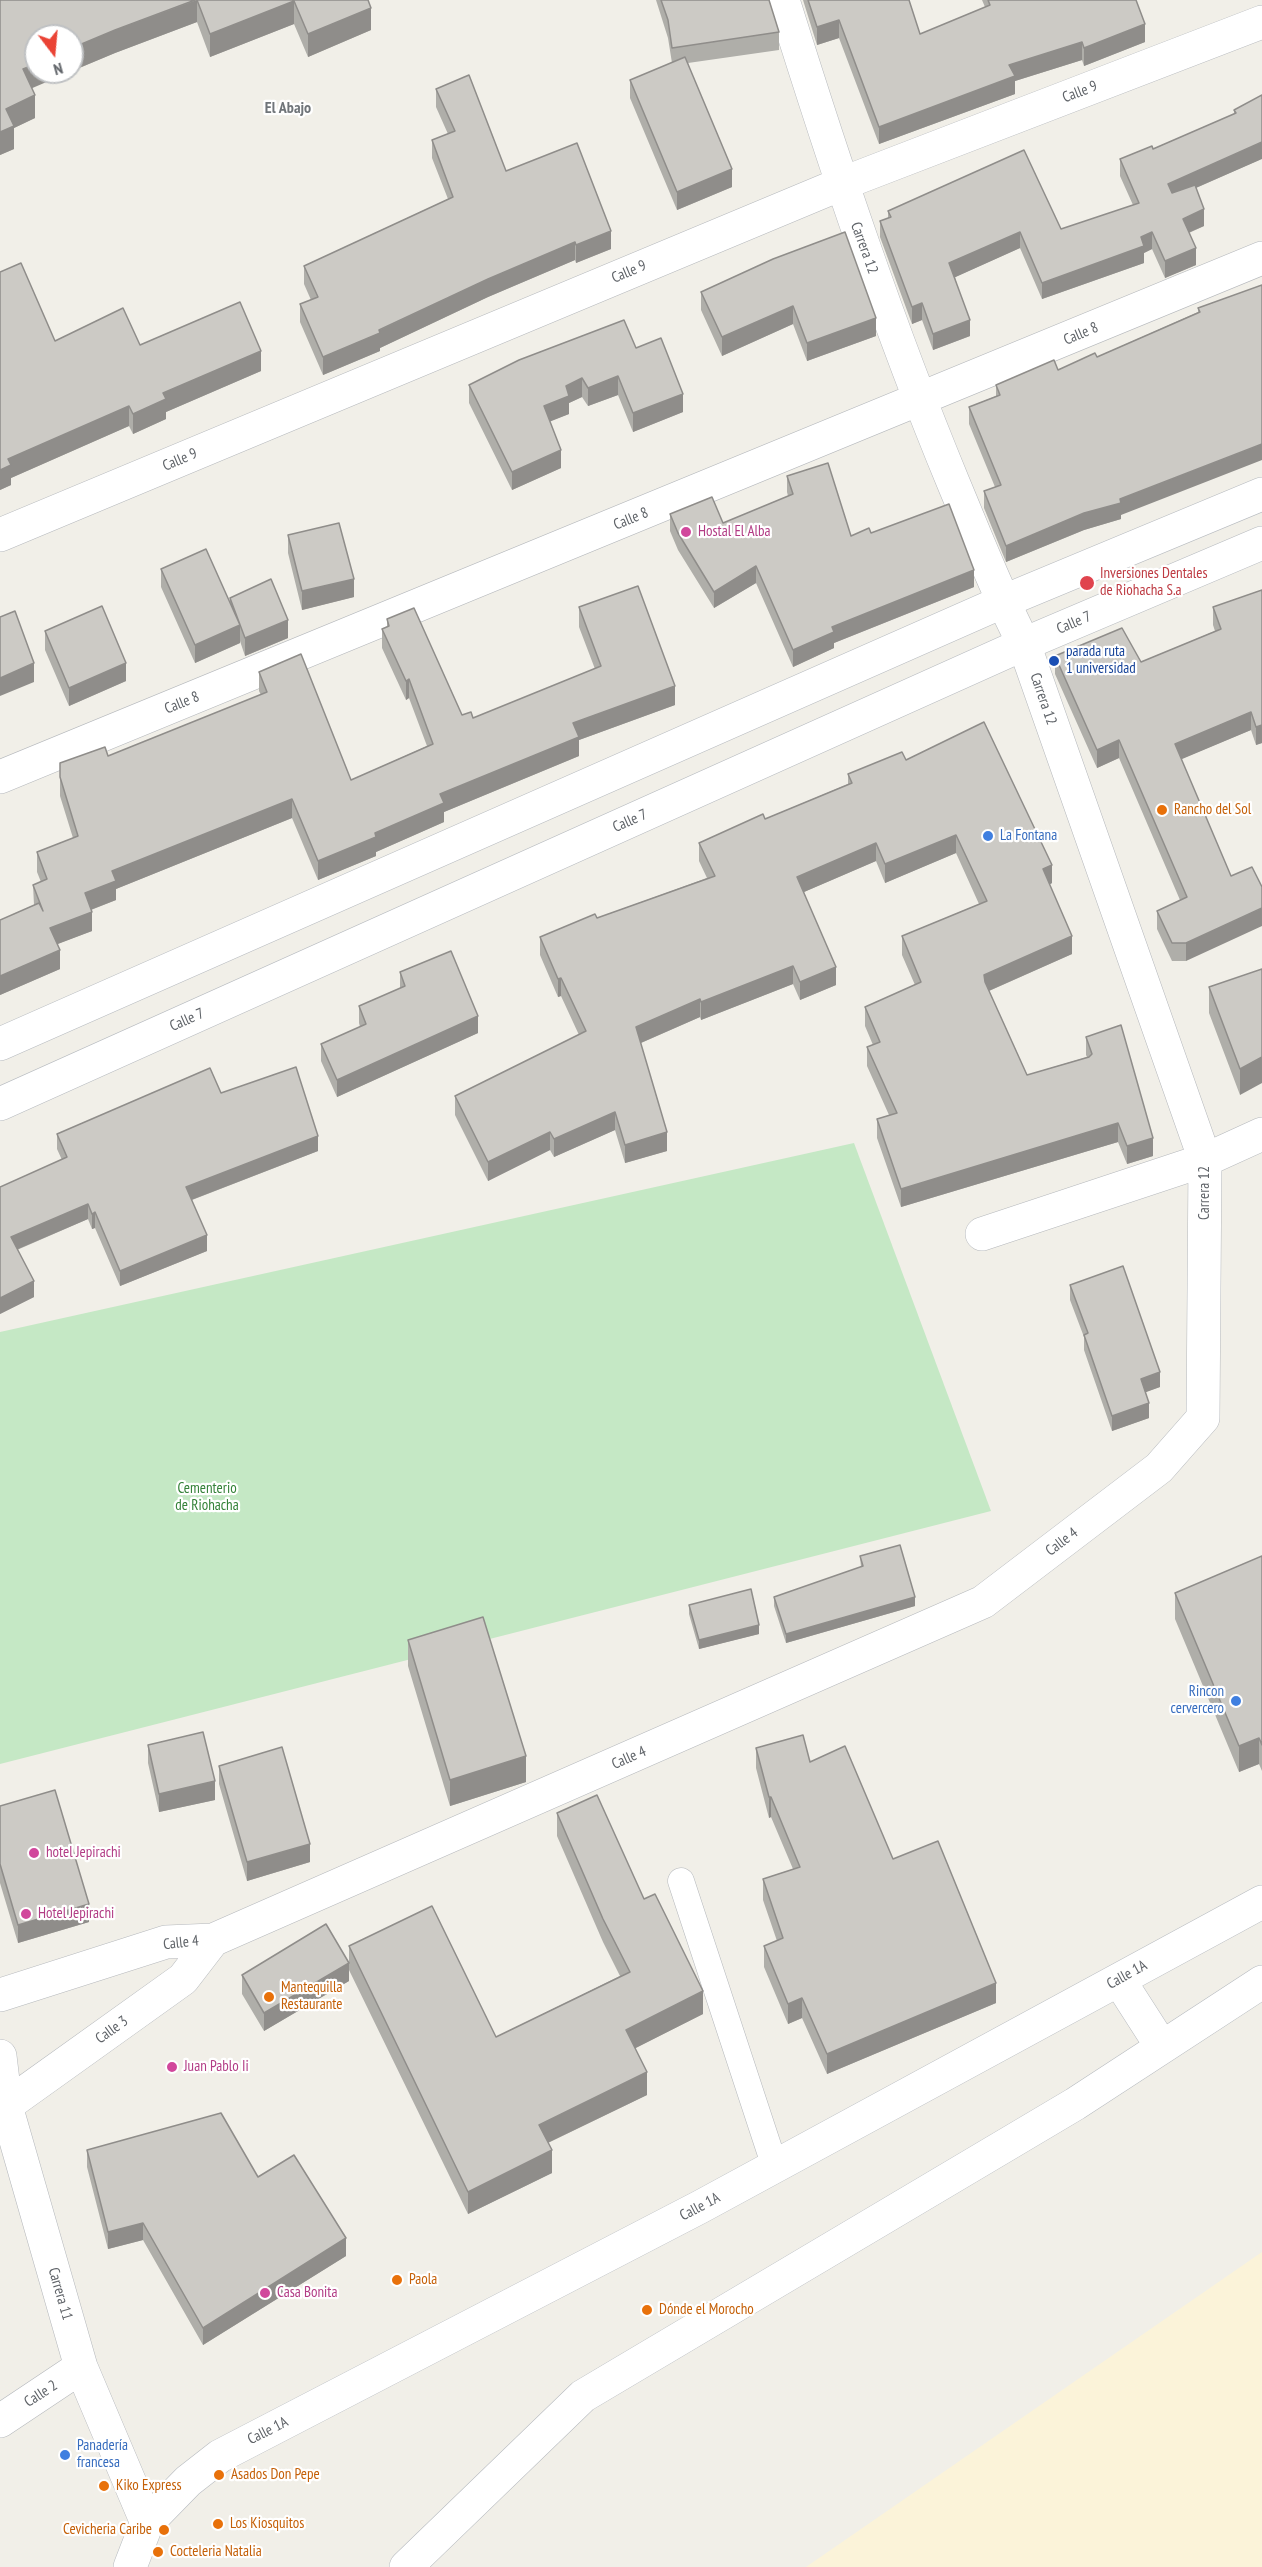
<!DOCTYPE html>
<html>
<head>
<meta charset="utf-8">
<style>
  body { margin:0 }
  #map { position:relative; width:1262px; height:2567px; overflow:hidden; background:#f1efe8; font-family:"PT Sans Narrow",sans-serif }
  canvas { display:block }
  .north { position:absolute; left:24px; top:24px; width:60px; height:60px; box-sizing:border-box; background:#fff; border:2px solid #bfc1c3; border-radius:50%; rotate:164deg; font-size:16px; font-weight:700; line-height:24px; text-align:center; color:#5f6368 }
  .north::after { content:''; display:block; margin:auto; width:21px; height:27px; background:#ea4335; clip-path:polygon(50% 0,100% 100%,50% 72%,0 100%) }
</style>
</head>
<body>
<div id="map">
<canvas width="1262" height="2567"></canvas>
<div class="north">N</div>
</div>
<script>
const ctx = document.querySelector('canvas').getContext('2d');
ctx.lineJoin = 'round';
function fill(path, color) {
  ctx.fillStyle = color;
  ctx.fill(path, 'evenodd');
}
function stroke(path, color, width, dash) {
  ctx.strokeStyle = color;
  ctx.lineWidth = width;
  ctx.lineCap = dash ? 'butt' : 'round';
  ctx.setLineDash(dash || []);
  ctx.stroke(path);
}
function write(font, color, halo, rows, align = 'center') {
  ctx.font = font + ' "PT Sans Narrow",sans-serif';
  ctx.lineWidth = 4.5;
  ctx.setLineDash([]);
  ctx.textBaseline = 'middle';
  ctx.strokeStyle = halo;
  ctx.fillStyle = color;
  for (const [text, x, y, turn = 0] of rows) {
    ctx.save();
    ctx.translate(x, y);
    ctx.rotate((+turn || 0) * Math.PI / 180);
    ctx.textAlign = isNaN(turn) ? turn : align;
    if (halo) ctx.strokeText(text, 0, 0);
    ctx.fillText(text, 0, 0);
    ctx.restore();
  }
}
fill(new Path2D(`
  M854,1143L991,1511L0,1764V1332Z`), '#c5e8c5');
fill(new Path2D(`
  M1262,2252V2567H806Z`), '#fbf3d9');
const lane = new Path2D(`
  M681,1881L775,2167`);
const street = new Path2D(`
  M0,535L841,184L1262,22
  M0,777L1262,258
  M982,1234L1205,1160L1262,1134
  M0,1995L166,1942L213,1940L983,1602L1159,1468L1203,1418L1205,1160L1024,644C997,592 976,537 953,482C888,325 834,163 783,0
  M0,2056L6,2106L81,2367L147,2523
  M0,2110L183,1979L213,1940
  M0,2421L81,2367`);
const secondary = new Path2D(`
  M0,1044L1002,602L1262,494
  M0,1104L1024,644L1262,543
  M1119,1980L1162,2047
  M130,2567L147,2523L188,2481L220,2456L700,2207L1262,1902
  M406,2567L583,2396L1075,2104L1262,1982`);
stroke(lane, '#b5b8bc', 27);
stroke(street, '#b5b8bc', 34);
stroke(secondary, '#b6babf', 34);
stroke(lane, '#fff', 26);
stroke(street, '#fff', 33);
stroke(secondary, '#fff', 33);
fill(new Path2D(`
  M0,0H368L371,30L308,57L294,24L210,57L197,22L115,53L72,71V36L32,88L35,118L14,128V149L0,155Z
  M656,0H769L779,32V50L688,63L732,187L677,210L630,98V80L672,63L668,38Z
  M803,0H909L920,34L985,7L982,0H1136L1145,42L1084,66L1082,60L1015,81V94L879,144L839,38L817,45Z
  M436,89L506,171L611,249L576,263L575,260L488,297L380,348V351L323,375L300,322V304L311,300L304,284V266L448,199L432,158V140L448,134L436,107Z
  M1234,110L1259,160L1196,188L1204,226L1189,233L1196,265L1165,278L1152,249L1144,253V263L1042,299L1020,248L955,277L970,336L933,350L922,320L912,324L880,237V221L888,218V211L1061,229L1133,205L1120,176V159L1153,149L1234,114Z
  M773,259L876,336L807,361L793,324L722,356L701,310V292Z
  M0,272L55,341L140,345L261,371L166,412V419L133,434L129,426L11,478V485L0,490Z
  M1262,285L1121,515V519L1084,530L1006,562L984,508V491L995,487L969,424V407L996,396V385L1058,370L1097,357L1198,312V308Z
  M636,348L683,412L633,432L618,395L588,406L582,397L569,403V414L550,421L561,468L512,490L469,403V385Z
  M787,476L851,536L871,533L974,587L834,643V648L793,667L756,583L714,608L678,550L670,531V514L723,523L788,496L787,492Z
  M288,535L354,597L302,610L288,553Z
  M161,569L230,603V598L288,638L245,656L240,641V643L195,663L161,587Z
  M1262,590V743L1256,745L1251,730L1181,759L1231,876L1186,961H1172L1157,929V911L1180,900L1119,758L1097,768L1055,674V656L1141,662L1215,631L1213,625V607Z
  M579,607L675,705L579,740V756L444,812V822L376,852V856L318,880L292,818L116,889V900L91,910L92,931L57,944L60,969L0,995V920L34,905L33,885L41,882L37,872V852L73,838L60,796V763L108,756L261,695L259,691V672L351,780L427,746L409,698L406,700L382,648V629L387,627V619L462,715L473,718L595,669L579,627Z
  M45,631L126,681L69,706L45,650Z
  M906,760L1052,883L1049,885L1072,954L989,991L1027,1075L1087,1057L1086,1055V1037L1153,1156L1127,1164L1118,1142L901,1207L877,1138V1119L889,1115L867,1066V1047L873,1045L865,1026V1007L915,985L902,955V936L979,904L956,853L885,883L876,861L804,892L836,985L800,1000L793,984L701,1020L700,1017L641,1043L667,1151L625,1163L615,1130L554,1157L550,1150L488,1181L455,1115V1096L579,1035L561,996L558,997L540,955V937L597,918L707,878L699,861V843L765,819L848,784V774Z
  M1262,969L1240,1095L1209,1013V987Z
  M400,972L478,1033L337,1097L321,1061V1044L360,1027L359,1023V1006L400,989Z
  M221,1093L318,1151L192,1200L207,1251L120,1286L95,1228L92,1229L88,1219L17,1250L34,1297L0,1314V1187L62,1160L57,1149V1134Z
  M1070,1285L1160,1387L1145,1392L1149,1418L1112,1431L1084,1350V1337L1070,1300Z
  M860,1556L915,1606L786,1643L774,1606V1597L861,1567Z
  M1262,1556V1771L1259,1764L1239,1772L1175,1619V1593Z
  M689,1605L759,1634L699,1649L689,1614Z
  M408,1640L526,1782L450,1806L408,1666Z
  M148,1745L215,1800L159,1812L148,1763Z
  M756,1748L810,1762L893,1859L996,2003L827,2074L802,2018L788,2024L764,1967V1946L777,1941L763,1900V1879L793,1869L771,1817L769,1818L756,1768Z
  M219,1766L310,1862L247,1881L219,1784Z
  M0,1806L89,1922L18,1943L0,1883Z
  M557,1813L644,1899L703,2014L635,2048L647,2095L548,2143L552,2173L468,2214L349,1970V1981L264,2031L242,1994V1975L349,1962V1946L496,2037L620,1976L603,1942L557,1836Z
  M87,2150L258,2177L346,2256L203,2345L143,2240L108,2249L87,2167Z`), '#afaea9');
fill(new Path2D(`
  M197,0V22L115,53L72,71V48L115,30Z
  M294,1V24L210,57V34Z
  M371,8V30L308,57V34Z
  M839,20V38L817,45V27Z
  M1145,24V42L1084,66V48Z
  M1082,42V60L1015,81V94L879,144V127L1009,65Z
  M36,64V72H70L23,92V69Z
  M35,95V118L14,128V149L0,155V132L6,109Z
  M1262,142V159L1168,200V184Z
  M732,169V187L677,210V192Z
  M1204,209V226L1183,235V219Z
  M611,231V249L576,263V245Z
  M1020,232V248L949,280V263Z
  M1152,232V249L1144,253V263L1042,299V283Z
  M575,242V260L488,297L380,348V351L323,375V357L488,279Z
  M1196,248V265L1165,278V261Z
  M922,303V320L912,324V307Z
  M793,306V324L722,356V337Z
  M876,318V336L807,361V343Z
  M970,320V336L933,350V334Z
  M261,351V371L166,412V419L133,434V414L163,393Z
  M618,376V395L588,406V388Z
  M582,378V397L569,403V414L544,424V406L566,386Z
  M683,394V412L633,432V413Z
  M129,406V426L11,478V485L0,490V470L8,459Z
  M1262,444V460L1121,515V519L1084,530L1006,562V546L1084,513Z
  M561,450V468L512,490V472Z
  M756,566V583L714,608V592Z
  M974,570V587L834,643V648L793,667V650L832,627Z
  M354,579V597L302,610V591Z
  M288,620V638L245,656V638Z
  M240,625V643L195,663V645Z
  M34,663V682L0,696V678Z
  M126,663V681L69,706V688Z
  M409,679V698L406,700V681Z
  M675,686V705L579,740V756L444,812V822L376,852V856L318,880V861L375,833L440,794L573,723Z
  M1251,712V730L1175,762V744Z
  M1262,725V743L1256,745V727Z
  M1119,740V758L1097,768V750Z
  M292,799V818L116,889V900L85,912V893L112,871Z
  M956,835V853L885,883V864Z
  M876,843V861L797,895V877Z
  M1052,865V883L1043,888V869Z
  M1262,908V926L1186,961V943Z
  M92,912V931L50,947V928Z
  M1072,936V954L984,993V975Z
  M60,950V969L0,995V976Z
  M793,966V984L701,1020V1002Z
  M836,967V985L800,1000V982Z
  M561,978V996L558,997V979Z
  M700,999V1017L636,1045V1027Z
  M478,1016V1033L337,1097V1080Z
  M1262,1057V1083L1240,1095V1069Z
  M615,1112V1130L554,1157V1139Z
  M1118,1123V1142L901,1207V1189Z
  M550,1132V1150L488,1181V1162Z
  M667,1132V1151L625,1163V1145Z
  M318,1136V1151L186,1202V1187Z
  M1153,1138V1156L1127,1164V1146Z
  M88,1204V1219L11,1252V1237Z
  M95,1212V1228L92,1229V1214Z
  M207,1235V1251L120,1286V1271Z
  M34,1281V1297L0,1314V1298Z
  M1160,1372V1387L1141,1394V1379Z
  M1149,1403V1418L1112,1431V1416Z
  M915,1597V1606L786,1643V1634Z
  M759,1625V1634L699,1649V1640Z
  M1259,1738V1764L1239,1772V1746Z
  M526,1756V1782L450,1806V1780Z
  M215,1781V1800L159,1812V1794Z
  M769,1797H771V1817L769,1818Z
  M310,1844V1862L247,1881V1862Z
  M89,1904V1922L18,1943V1925Z
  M349,1963V1981L264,2031V2013Z
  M996,1983V2003L827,2074V2054Z
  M703,1991V2014L626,2053V2030Z
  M802,1998V2018L788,2024V2004Z
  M647,2072V2095L539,2147V2125Z
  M552,2150V2173L468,2214V2192Z
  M143,2223V2240L108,2249V2232Z
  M346,2238V2256L203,2345V2328Z`), '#8f8d8a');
const building = new Path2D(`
  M0,0H195L115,30L72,48V36H36V64L23,69L35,95L6,109L14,126L0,132Z
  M197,0H368L371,8L308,34L294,1L210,34Z
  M661,0H769L779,32L672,48L668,20Z
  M808,0H909L920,34L990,5L988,0H1136L1145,24L1084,48L1082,42L1009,65L1015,76L879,127L839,20L817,27Z
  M685,57L732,169L677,192L630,80Z
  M469,75L506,171L577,143L611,231L576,245L575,242L488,279L379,330L380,333L323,357L300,304L318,297L304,266L453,197L432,140L455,131L436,89Z
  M1262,95V142L1168,184L1172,193L1195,185L1204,209L1183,219L1196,248L1165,261L1152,232L1141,237L1144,246L1042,283L1020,232L949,263L970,320L933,334L922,303L912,307L880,221L891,217L888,211L1024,150L1061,229L1139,203L1120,159L1152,146L1153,149L1236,113L1234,110Z
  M845,232L876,318L807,343L793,306L722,337L701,292L773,259Z
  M21,263L55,341L123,308L140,345L240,302L261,351L163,393L166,399L133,414L129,406L8,459L11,465L0,470V272Z
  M1262,285V444L1120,499L1121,503L1084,513L1006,546L984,491L1001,485L969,407L1000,395L996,385L1054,360L1058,370L1095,353L1097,357L1200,312L1198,308Z
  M624,320L636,348L661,338L683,394L633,413L618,376L588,388L582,378L566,386L569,396L544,406L561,450L512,472L469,385L519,360Z
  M828,463L851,536L869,528L871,533L949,504L974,570L832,627L834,632L793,650L756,566L714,592L678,533L670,514L712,497L723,523L793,494L787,476Z
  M339,523L354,579L302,591L288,535Z
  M206,549L240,625L195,645L161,569Z
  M271,579L288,620L245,638L230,598Z
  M638,586L675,686L573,723L579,737L440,794L444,803L375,833L376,837L318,861L292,799L112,871L116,881L85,893L92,912L50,928L60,950L0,976V920L39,903L43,911L33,885L47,879L37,852L78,836L60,777V763L105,747L108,756L267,692L259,672L301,654L351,780L433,744L409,679L406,681L382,629L389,626L387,619L414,608L462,715L471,712L473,718L601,666L579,607Z
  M1262,590V725L1256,727L1251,712L1175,744L1231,876L1252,867L1262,887V908L1186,943H1172L1157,911L1187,897L1119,740L1097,750L1055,656L1122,628L1141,662L1221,629L1213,607Z
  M102,606L126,663L69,688L45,631Z
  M15,611L34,663L0,678V617Z
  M984,722L1052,865L1043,869L1072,936L984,975L985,982L1027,1075L1089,1057L1092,1054L1086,1037L1121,1025L1153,1138L1127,1146L1118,1123L901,1189L877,1119L897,1113L867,1047L880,1042L865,1007L921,982L902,936L987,901L956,835L885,864L876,843L797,877L836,967L800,982L793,966L701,1002L700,999L636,1027L667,1132L625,1145L615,1112L554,1139L550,1132L488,1162L455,1096L586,1031L561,978L558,979L540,937L595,914L597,918L715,876L699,843L763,814L765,819L852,783L848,774L902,752L906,760Z
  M451,951L478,1016L337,1080L321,1044L366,1024L359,1006L405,986L400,972Z
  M1262,969V1057L1240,1069L1209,987Z
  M296,1067L318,1136L186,1187L207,1235L120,1271L95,1212L92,1214L88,1204L11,1237L34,1281L0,1298V1187L67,1157L57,1134L210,1068L221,1093Z
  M1123,1266L1160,1372L1141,1379L1149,1403L1112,1416L1084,1335L1088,1333L1070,1285Z
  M900,1545L915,1597L786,1634L774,1597L863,1566L860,1556Z
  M1262,1556V1745L1259,1738L1239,1746L1175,1593Z
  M751,1589L759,1625L699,1640L689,1605Z
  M483,1617L526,1756L450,1780L408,1640Z
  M203,1732L215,1781L159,1794L148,1745Z
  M803,1735L810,1762L845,1746L893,1859L938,1841L996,1983L827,2054L802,1998L788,2004L764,1946L783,1938L763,1879L800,1867L771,1797H769L756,1748Z
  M282,1747L310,1844L247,1862L219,1766Z
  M55,1790L89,1904L18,1925L0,1864V1806Z
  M597,1795L644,1899L655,1894L703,1991L626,2030L647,2072L539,2125L552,2150L468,2192L349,1946L432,1906L496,2037L630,1972L603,1919L557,1813Z
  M326,1924L349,1963L264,2013L242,1975Z
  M221,2113L258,2177L294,2155L346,2238L203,2328L143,2223L108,2232L87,2150Z`);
fill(building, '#cccac5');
stroke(building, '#8f8d8a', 1.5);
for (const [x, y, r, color] of [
  [686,532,6,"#d1479c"],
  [1087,583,8,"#e0444e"],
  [1054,661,6,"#1a4fb4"],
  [1162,810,6,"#e8710a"],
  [988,836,6,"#3f7fe0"],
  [1236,1701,6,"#3f7fe0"],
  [34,1853,6,"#d1479c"],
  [26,1914,6,"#d1479c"],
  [269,1997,6,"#e8710a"],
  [172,2067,6,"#d1479c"],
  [397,2280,6,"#e8710a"],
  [265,2293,6,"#d1479c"],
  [647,2310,6,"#e8710a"],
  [65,2455,6,"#3f7fe0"],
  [219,2475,6,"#e8710a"],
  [104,2486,6,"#e8710a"],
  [218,2524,6,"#e8710a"],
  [164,2530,6,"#e8710a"],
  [158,2552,6,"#e8710a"]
]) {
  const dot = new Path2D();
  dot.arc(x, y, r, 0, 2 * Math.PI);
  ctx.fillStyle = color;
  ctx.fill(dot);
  stroke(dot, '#fff', 2);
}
write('15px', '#5f6368', '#fff', [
  ["Calle 9",1080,92,-21],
  ["Carrera 12",864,248,70],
  ["Calle 9",629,272,-23],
  ["Calle 8",1081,334,-23],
  ["Calle 9",180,460,-23],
  ["Calle 8",631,519,-22],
  ["Calle 7",1074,623,-23],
  ["Carrera 12",1043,699,71],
  ["Calle 8",182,703,-22],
  ["Calle 7",630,821,-24],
  ["Calle 7",187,1020,-24],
  ["Carrera 12",1205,1193,-90],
  ["Calle 4",1062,1542,-37],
  ["Calle 4",629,1758,-24],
  ["Calle 4",181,1943,-6],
  ["Calle 1A",1127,1975,-29],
  ["Calle 3",112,2030,-36],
  ["Calle 1A",700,2207,-28],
  ["Carrera 11",60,2294,74],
  ["Calle 2",41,2394,-33],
  ["Calle 1A",268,2431,-27]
]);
write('15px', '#b23c85', '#fff', [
  ["Hostal El Alba",698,532],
  ["hotel Jepirachi",46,1853],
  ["Hotel Jepirachi",38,1914],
  ["Juan Pablo Ii",184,2067],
  ["Casa Bonita",277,2293]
], 'left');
write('15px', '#be3a42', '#fff', [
  ["Inversiones Dentales",1100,574],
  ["de Riohacha S.a",1100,591]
], 'left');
write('15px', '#164399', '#fff', [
  ["parada ruta",1066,652],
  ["1 universidad",1066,669]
], 'left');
write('15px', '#c56008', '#fff', [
  ["Rancho del Sol",1174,810],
  ["Mantequilla",281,1988],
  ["Restaurante",281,2005],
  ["Paola",409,2280],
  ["Dónde el Morocho",659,2310],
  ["Asados Don Pepe",231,2475],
  ["Kiko Express",116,2486],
  ["Los Kiosquitos",230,2524],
  ["Cevicheria Caribe",152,2530,"right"],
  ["Cocteleria Natalia",170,2552]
], 'left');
write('15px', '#366cbe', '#fff', [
  ["La Fontana",1000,836],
  ["Rincon",1224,1692,"right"],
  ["cervercero",1224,1709,"right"],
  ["Panadería",77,2446],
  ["francesa",77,2463]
], 'left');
write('15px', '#348238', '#fff', [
  ["Cementerio",207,1489],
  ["de Riohacha",207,1506]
]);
write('bold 16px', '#70757a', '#fff', [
  ["El Abajo",288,108]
]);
</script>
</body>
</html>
